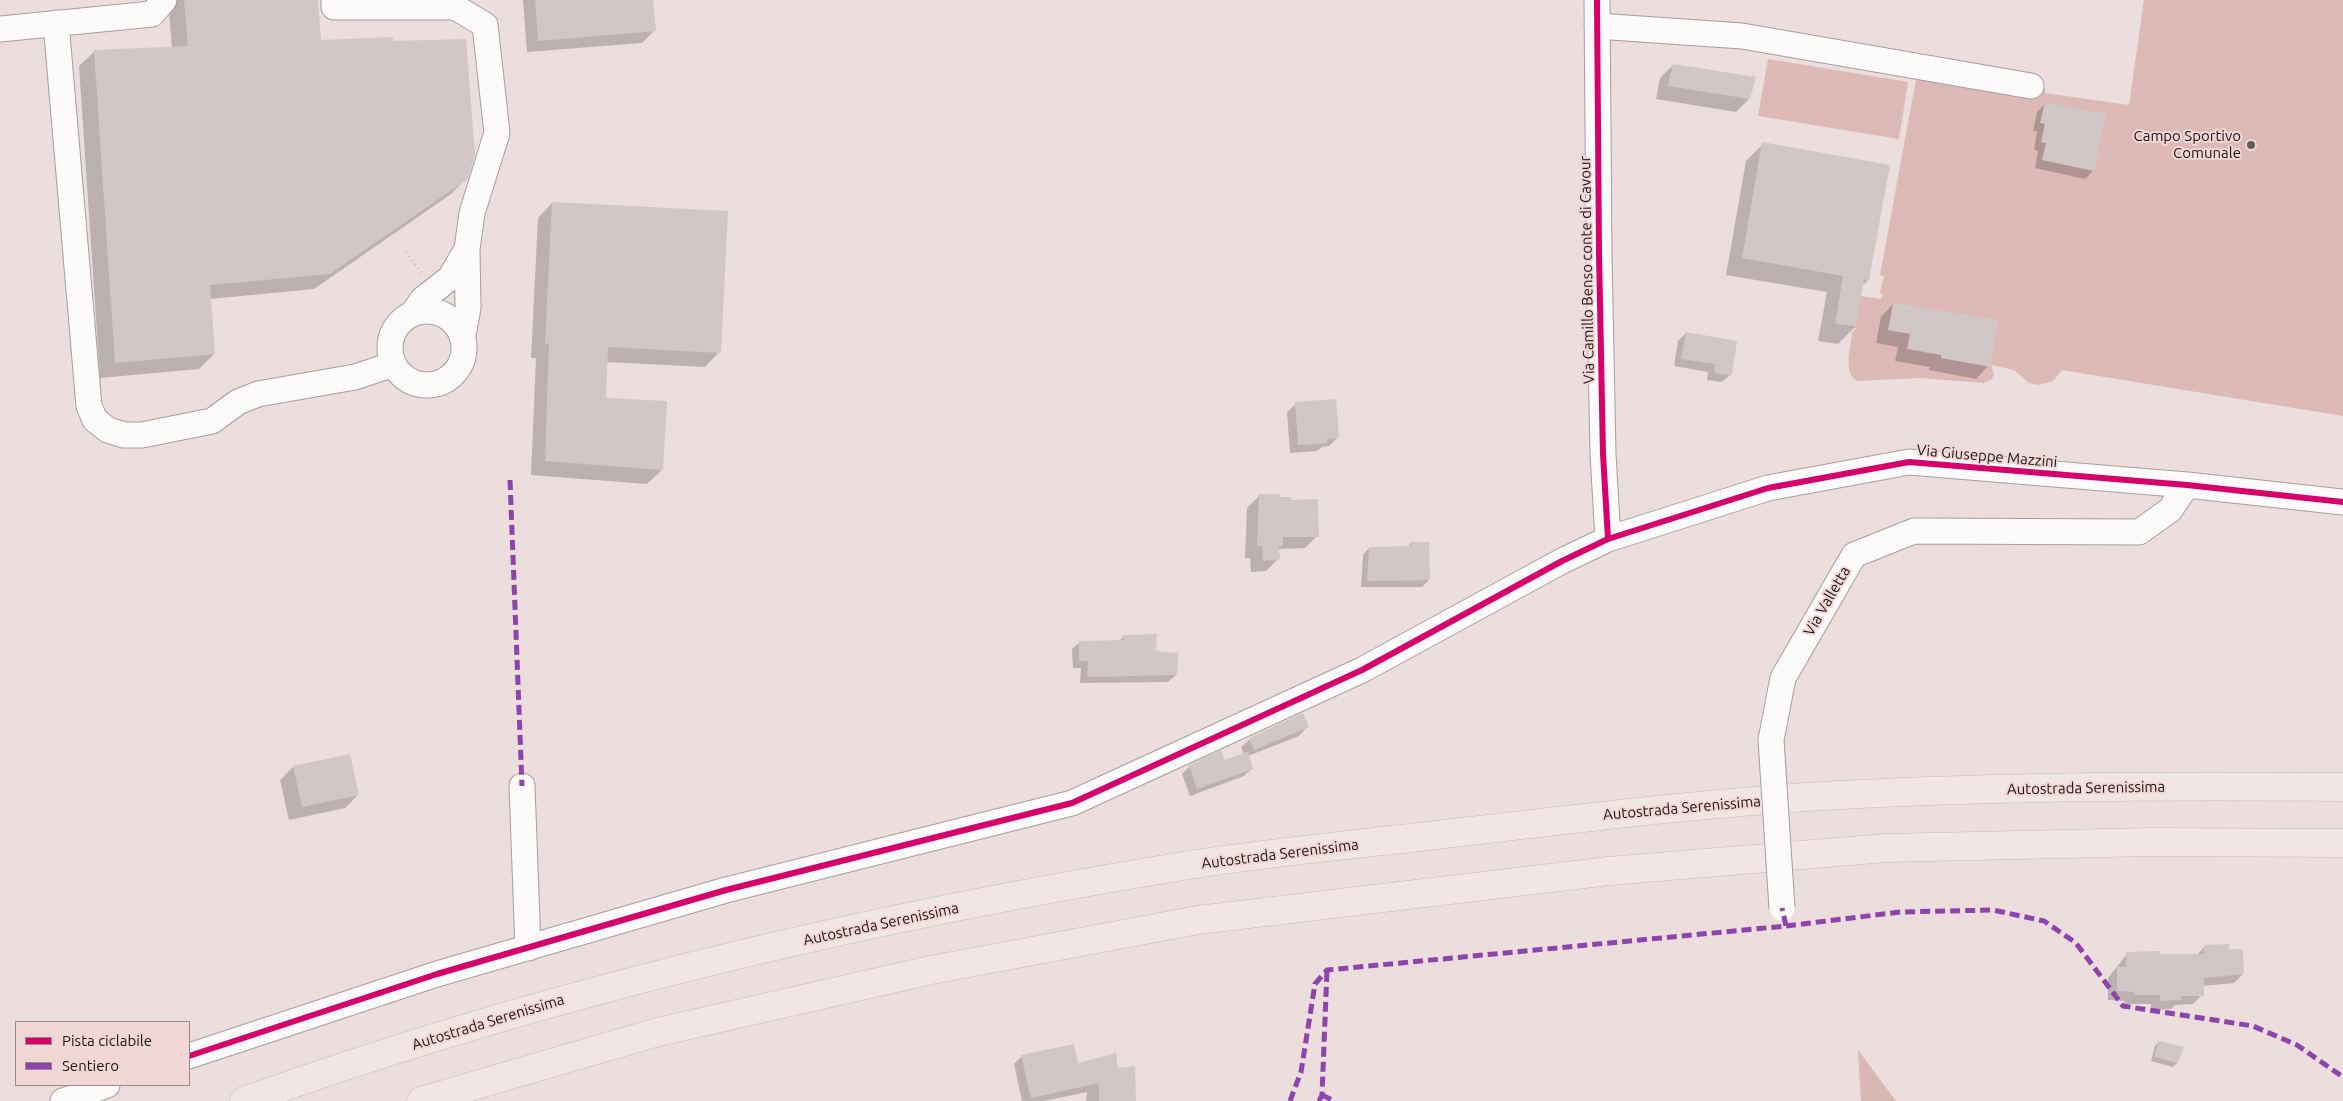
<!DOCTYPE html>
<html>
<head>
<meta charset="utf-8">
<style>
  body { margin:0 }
  #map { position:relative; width:2343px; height:1101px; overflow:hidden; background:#ebdedd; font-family:Ubuntu,sans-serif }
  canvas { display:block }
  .legend { position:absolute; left:15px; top:1021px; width:175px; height:65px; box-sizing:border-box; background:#f1d8d7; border:1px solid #9c8a89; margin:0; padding:6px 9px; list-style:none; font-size:15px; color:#1d1514 }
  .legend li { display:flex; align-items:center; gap:10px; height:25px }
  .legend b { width:25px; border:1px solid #9c8a89 }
</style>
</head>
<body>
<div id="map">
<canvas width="2343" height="1101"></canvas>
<ul class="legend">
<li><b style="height:6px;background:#d6006c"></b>Pista ciclabile</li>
<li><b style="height:6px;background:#8e44ad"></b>Sentiero</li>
</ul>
</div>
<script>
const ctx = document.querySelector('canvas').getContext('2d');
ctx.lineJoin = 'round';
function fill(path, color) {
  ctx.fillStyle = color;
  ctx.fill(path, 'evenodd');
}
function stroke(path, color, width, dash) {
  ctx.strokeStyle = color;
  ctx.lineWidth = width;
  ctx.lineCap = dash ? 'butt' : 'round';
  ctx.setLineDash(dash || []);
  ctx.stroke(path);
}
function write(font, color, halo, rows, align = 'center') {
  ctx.font = font + ' Ubuntu,sans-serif';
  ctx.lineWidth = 4;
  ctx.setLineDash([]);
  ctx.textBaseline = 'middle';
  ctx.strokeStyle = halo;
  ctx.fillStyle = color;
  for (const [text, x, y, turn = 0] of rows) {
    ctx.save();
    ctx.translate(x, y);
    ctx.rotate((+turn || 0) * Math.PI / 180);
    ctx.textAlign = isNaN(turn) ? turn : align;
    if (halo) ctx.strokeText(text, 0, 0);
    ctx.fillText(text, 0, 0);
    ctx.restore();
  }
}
fill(new Path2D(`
  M2144,0H2343V416L2062,370L2053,381L2038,385L2029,383L2014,370L1991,365L1994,374L1992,379L1984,383L1919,378L1858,381C1842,375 1851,347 1852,333L1856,328L1835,324L1840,293L1881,299L1883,294L1880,293L1884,276L1880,275L1917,74L2045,88V93L2129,105Z
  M1768,59L1908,82L1899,139L1758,116Z`), '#ddbab8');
fill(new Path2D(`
  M1858,1050L1896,1101H1861Z`), '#dab8b6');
fill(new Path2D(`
  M168,0H317L320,41L392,42L467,178L451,194L314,289L210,299L214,354L199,369L100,378L79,66L95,51L172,48Z
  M523,0H652L654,31L642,43L527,52Z
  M1673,65L1749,99L1736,112L1656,99L1660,78Z
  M2045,104L2093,171L2085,179L2035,168L2038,151L2034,150L2037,131H2033L2037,112Z
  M1763,144L1868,280L1862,286L1855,327L1838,344L1818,341L1827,292L1726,275L1746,161Z
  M552,203L719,352L705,367L606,362L604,399L662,470L647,484L531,475L536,358H531L538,218Z
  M1893,304L1988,366L1976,379L1929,370L1930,367L1895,361L1898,347L1876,343L1881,317Z
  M1686,333L1731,374L1722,382L1707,380L1708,372L1674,366L1678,341Z
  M1296,404L1338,437L1329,446L1322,447L1317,451L1290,453L1287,412Z
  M1259,496L1290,501L1317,536L1305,548L1278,549V559L1266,571L1251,572L1250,558H1245L1247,508Z
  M1411,543L1429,580L1422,587H1361L1363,555L1369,548H1407Z
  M1124,636L1155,652L1176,675L1168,682L1080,683L1081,668H1073L1072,649L1080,642H1118Z
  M1307,727L1299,736L1248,756L1251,769L1244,776L1190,796L1182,774L1190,766L1224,761L1244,755L1241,747L1250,739Z
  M349,755L358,795L345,808L289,820L280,780L293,767Z
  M2205,946L2228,951L2243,974L2234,983L2203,986L2202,995L2193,1004L2175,1005L2171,1009L2151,1010V1004H2125V1001L2108,1000V978L2127,954L2196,956Z
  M2159,1042L2182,1047L2177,1063L2173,1067L2151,1061L2155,1046Z
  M1022,1056L1117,1069L1135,1101H1086L1087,1092L1044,1101H1022L1014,1064Z`), '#0003');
fill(new Path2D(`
  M184,0H318L321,40L394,37L393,41L466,39L475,154L468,179L330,274L210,285L215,354L115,363L94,50L188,46Z
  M535,0H653L656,31L538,41Z
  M1673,64L1756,77L1750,99L1668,86Z
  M2045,102L2106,114L2094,171L2042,160L2046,143L2041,142L2045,124L2040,123Z
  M1762,142L1890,165L1869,280L1864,279L1856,327L1835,324L1843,276L1742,258Z
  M552,202L728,211L721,353L608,347L606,398L667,401L663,470L545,461L549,344H545Z
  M1893,303L1998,320L1990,367L1941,358V355L1907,349L1910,334L1888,330Z
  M1686,332L1737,341L1732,375L1714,373L1715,364L1681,359Z
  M1336,399L1339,438L1327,439V443L1298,445L1295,402Z
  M1259,494H1280V497H1291V500L1318,499L1319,537H1283V546H1279L1280,559L1263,561L1262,546H1257Z
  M1411,542H1429L1430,580L1367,581L1369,547L1411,546Z
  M1157,634L1156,651L1178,653L1177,675L1087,677L1088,661H1079V641L1123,640L1124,635Z
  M1303,713L1309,727L1254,750L1249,738Z
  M1221,750L1224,760L1248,752L1253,769L1197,789L1189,765Z
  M350,754L359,795L302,807L293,766Z
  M2229,944V949H2243L2244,974L2204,978V996H2181V1000L2160,1001V995H2134V992L2117,991V967H2126V952L2160,951L2161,954H2204V945Z
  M2159,1041L2184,1047L2178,1063L2154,1057Z
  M1074,1044L1078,1063L1116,1053L1118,1068L1135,1066L1136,1101H1099V1083L1031,1098L1021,1055Z`), '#d1c7c6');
const minor = new Path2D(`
  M334,0V7H455L485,25L497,133L472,213L467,249L468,308L463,335
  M1597,0L1599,254L1603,454L1608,539
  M56,23L89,406L95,420L108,430L124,435H142L212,421L238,402L258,394L355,377L394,364
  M1597,26L1742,36L2031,86
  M0,29L152,14L164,0
  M390 348a37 37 0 1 1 74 0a37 37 0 1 1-74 0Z
  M413,313L423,299L450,278L467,249
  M1771,740L1783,678L1854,555L1914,531L2139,532L2170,510L2187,485
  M522,786L528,948
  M189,1056L437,974L726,890L1072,803L1362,670L1562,561L1608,539L1768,488L1909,462L2187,485L2343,502
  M63,1101L107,1085`);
const highway = new Path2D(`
  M244,1101C550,991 869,917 1189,865C1274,852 1360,844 1445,834C1590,817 1736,799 1882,793C2036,786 2189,786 2343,787
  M421,1101L658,1032L931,970L1198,920L1609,871L1886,848L2151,842L2343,843`);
stroke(minor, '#a79e9d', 27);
stroke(highway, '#c2bbbb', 29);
stroke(new Path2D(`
  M406,252L422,273`), '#c6c2c1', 3, [1, 4]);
stroke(minor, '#fcfafa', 25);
stroke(highway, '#f2e6e5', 28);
const minorBridge = new Path2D(`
  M1771,740L1782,908`);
stroke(minorBridge, '#a79e9d', 27, []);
stroke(minorBridge, '#fcfafa', 25);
stroke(new Path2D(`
  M510,480L522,786
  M1786,926L1900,912L1993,910L2044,921L2076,943L2123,1006L2253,1026L2297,1045L2343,1077
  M1322,1095L1334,1101
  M1290,1101L1301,1072L1315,984L1327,970L1786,926L1782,908
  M1319,1101L1322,1095L1327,970`), '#8e44ad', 5, [10, 5]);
stroke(new Path2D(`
  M1597,0L1599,254L1603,454L1608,539
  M189,1056L437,974L726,890L1072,803L1362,670L1562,561L1608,539L1768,488L1909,462L2187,485L2343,502`), '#d6006c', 6);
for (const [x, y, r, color] of [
  [2251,145,5,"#655b5a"]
]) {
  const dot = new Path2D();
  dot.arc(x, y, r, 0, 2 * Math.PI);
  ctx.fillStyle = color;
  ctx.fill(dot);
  stroke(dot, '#f1d8d7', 2);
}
write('15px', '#1d1514', '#f1d8d7', [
  ["Campo Sportivo",2241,136],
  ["Comunale",2241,153]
], 'right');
write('15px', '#1d1514', '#f1d8d7', [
  ["Via Camillo Benso conte di Cavour",1587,270,-91],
  ["Via Giuseppe Mazzini",1987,456,5],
  ["Via Valletta",1827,601,-60],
  ["Autostrada Serenissima",2086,788,-1],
  ["Autostrada Serenissima",1682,808,-5],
  ["Autostrada Serenissima",1280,854,-7],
  ["Autostrada Serenissima",881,924,-12],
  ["Autostrada Serenissima",488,1022,-17]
]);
</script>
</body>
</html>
